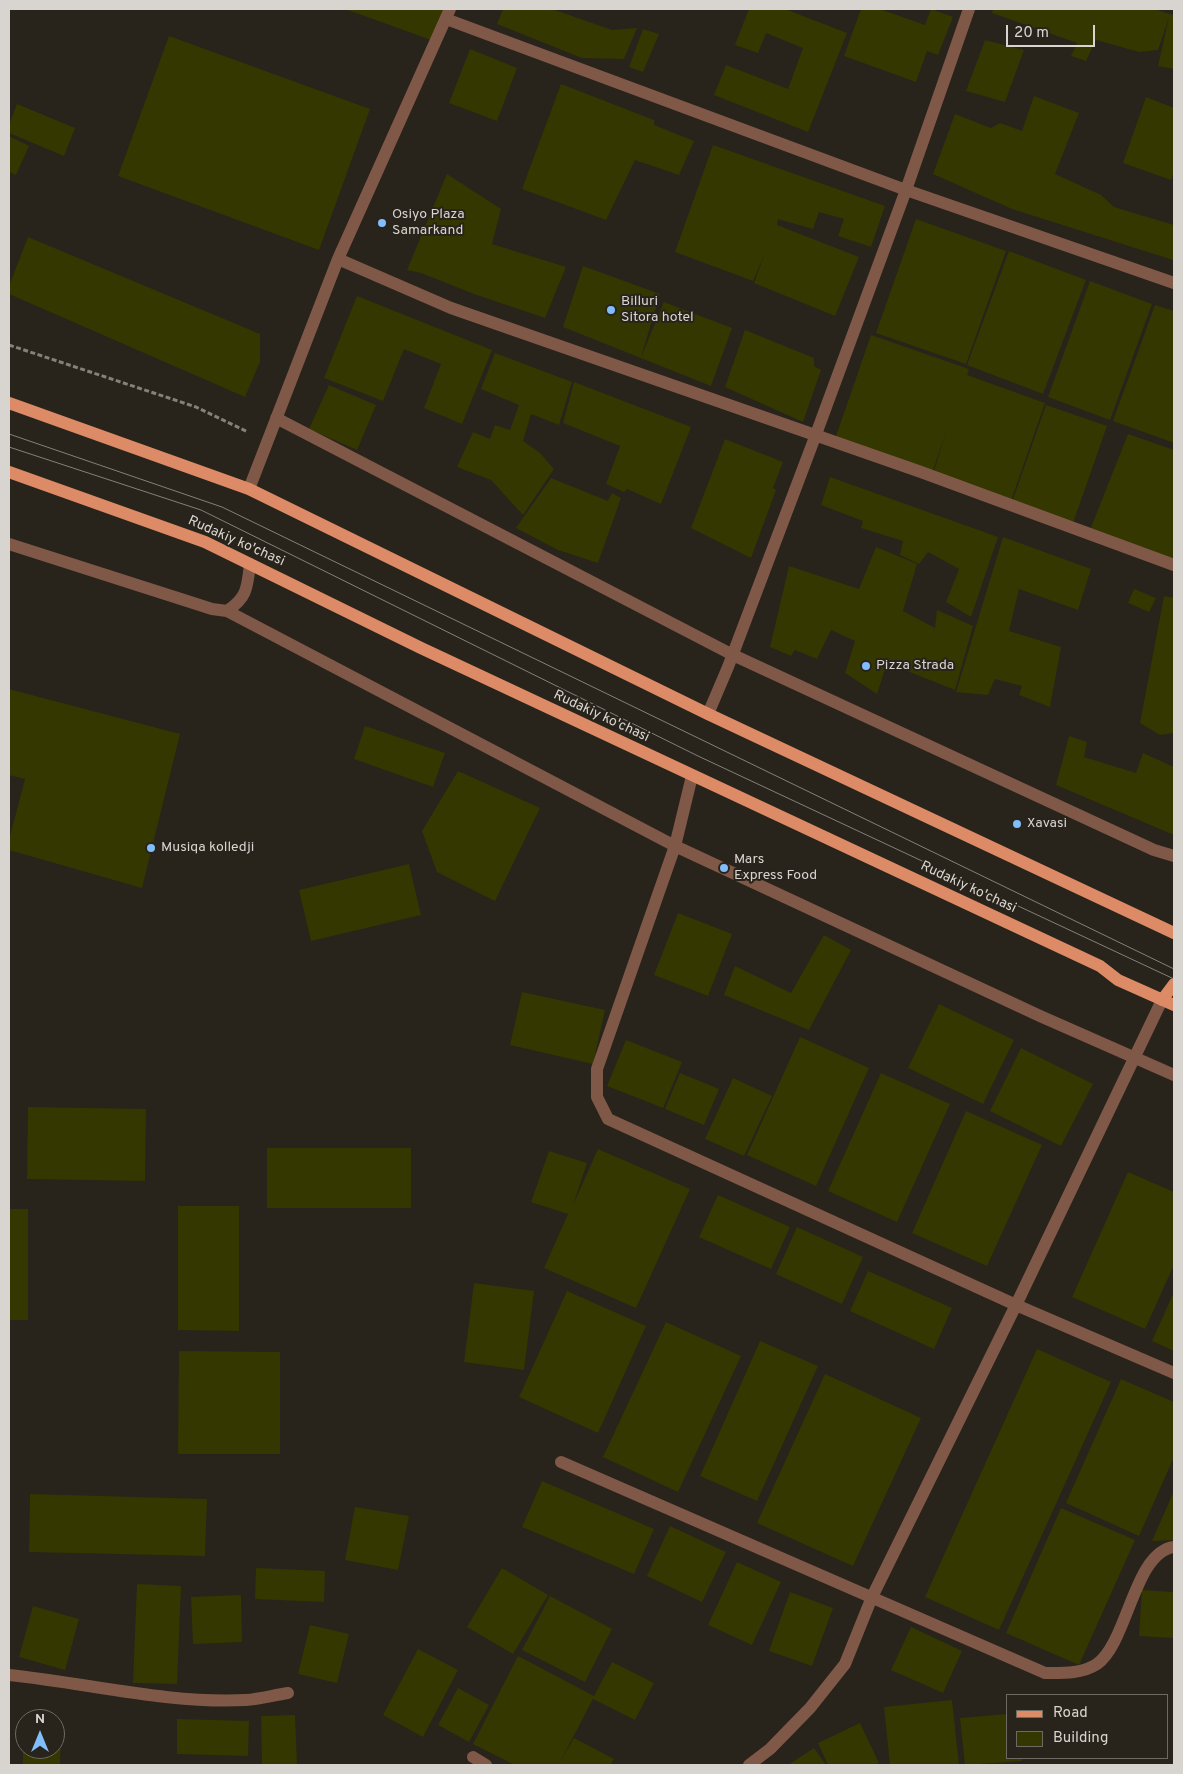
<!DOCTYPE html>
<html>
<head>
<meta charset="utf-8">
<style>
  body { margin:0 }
  #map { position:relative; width:1183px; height:1774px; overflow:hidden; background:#28231b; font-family:Overpass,sans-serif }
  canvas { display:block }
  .frame { position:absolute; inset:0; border:10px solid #d8d5d0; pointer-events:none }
  .legend { position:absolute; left:1006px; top:1694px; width:162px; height:65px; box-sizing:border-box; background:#28231b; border:1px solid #6e6a63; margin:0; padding:6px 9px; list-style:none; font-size:15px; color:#d8d5d0 }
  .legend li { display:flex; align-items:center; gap:10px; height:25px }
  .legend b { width:25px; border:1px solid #6e6a63 }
  .north { position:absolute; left:15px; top:1709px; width:50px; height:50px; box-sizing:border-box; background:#28231b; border:1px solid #6e6a63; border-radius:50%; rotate:0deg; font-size:14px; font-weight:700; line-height:20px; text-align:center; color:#d8d5d0 }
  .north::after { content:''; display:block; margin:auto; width:18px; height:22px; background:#81bdfa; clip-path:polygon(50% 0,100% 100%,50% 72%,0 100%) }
  .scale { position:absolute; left:1006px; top:25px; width:89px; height:22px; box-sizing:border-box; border:2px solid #d8d5d0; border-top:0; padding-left:6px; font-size:15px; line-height:18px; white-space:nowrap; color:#d8d5d0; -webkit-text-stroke:4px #28231b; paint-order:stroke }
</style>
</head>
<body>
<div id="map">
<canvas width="1183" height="1774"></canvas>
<div class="frame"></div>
<ul class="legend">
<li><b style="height:6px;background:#dd8b66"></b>Road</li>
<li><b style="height:14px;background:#343700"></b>Building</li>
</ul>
<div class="north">N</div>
<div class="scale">20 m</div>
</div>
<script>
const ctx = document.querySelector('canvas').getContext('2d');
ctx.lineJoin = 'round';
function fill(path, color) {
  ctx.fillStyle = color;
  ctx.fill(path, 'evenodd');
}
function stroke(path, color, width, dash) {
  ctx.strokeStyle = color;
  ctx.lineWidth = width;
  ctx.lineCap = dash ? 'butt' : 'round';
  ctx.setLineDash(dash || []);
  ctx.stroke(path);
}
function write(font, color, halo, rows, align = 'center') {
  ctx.font = font + ' Overpass,sans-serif';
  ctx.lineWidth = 4;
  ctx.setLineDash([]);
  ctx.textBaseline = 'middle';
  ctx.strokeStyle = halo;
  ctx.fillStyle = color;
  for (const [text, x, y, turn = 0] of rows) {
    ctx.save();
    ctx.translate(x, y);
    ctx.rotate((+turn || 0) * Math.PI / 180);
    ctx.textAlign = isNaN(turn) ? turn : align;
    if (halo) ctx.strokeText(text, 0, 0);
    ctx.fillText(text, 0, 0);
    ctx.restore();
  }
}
fill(new Path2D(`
  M345,9H446L434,41Z
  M503,9H552L612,30L637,28L624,59L582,58L497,24Z
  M749,9H785L847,33L808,132L714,95L726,65L788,89L803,48L766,33L758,53L735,45Z
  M861,9H880L925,25L931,9L953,17L938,55L927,51L916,82L844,56Z
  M993,9H1154L1170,14L1174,15V69L1158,66L1169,17L1158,50L1139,52L1096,40L1086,61L1071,56L1077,43L992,13Z
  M643,29L659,34L643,72L629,67Z
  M169,36L370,109L319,250L118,176Z
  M985,40L1024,50L1005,102L966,91Z
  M470,49L517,68L497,121L449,103Z
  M561,84L654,120V125L694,141L679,175L635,160L606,220L522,189Z
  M1034,96L1079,113L1055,174L1101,195L1114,207L1174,225L1173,260L1012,209L933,174L955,114L991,128L1000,123L1022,131Z
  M1146,97L1174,108V171L1171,180L1123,163Z
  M17,104L75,128L64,156L9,133V125Z
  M9,136L29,146L16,175L9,172Z
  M713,145L885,206L871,247L838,236L844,219L819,212L813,229L778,219L777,225L859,257L835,316L754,283L765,253L753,281L675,252Z
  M447,174L501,209L492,244L566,267L545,318L474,294L421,273L407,270Z
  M916,219L1006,251L966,364L876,333Z
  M28,237L260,334V362L245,397L9,294V286Z
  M1009,251L1086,280L1043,394L967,365Z
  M583,266L660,294L641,357L664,302L732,328L711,386L563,327Z
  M1090,281L1152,304L1110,420L1048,397Z
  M357,296L492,350L462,424L424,408L441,364L404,349L383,401L324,378Z
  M1155,305L1174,311V443L1113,421Z
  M745,330L814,358V366L821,370L803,422L725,387Z
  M871,335L969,369L967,375L1045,403L1011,501L933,474L947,430L932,473L835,439Z
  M495,353L572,382L559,425L531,414L523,441L540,453L554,469L523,515L491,480L457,467L473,432L490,439L495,425L510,430L519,405L481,389Z
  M574,382L691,427L661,504L627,489L624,492L606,484L620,446L563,423Z
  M329,385L376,405L357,450L309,429Z
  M1046,405L1107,426L1073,523L1012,502Z
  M1128,434L1174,450V562L1090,530Z
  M725,439L783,462L773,488L776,490L751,558L691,528Z
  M830,477L998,537L971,617L946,602L959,569L928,552L919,564L900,555L903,541L861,528L863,521L821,505Z
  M551,478L608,501L612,493L621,498L598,563L558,550L516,528Z
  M1003,537L1091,569L1078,610L1019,589L1009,631L1061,647L1050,707L1019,695L1022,686L995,679L988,695L956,692Z
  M876,547L917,564L903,611L935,628L937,610L973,626L955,690L887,663L877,694L845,673L855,641L831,630L817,659L795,650L791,656L770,647L789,566L859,589Z
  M1134,589L1156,598L1149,612L1128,603Z
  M1164,596L1174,598V733L1160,735L1140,723Z
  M9,689L180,734L142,888L9,850V840L25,779L9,775Z
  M365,726L445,753L433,787L354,759Z
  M1069,736L1087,742L1084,757L1136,773L1143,753L1174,767V835L1056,785Z
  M458,771L540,808L495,901L437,872L422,831Z
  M409,864L421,915L311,941L299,890Z
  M678,913L732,934L708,996L654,975Z
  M824,935L851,950L809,1030L724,995L735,966L791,993Z
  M522,992L605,1010L593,1064L510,1045Z
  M939,1004L1014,1040L983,1104L908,1068Z
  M800,1037L869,1068L816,1186L747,1155Z
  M626,1040L682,1062L663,1108L607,1086Z
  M1021,1048L1093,1084L1061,1146L990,1111Z
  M680,1073L719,1089L704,1125L665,1109Z
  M881,1073L950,1104L897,1222L828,1191Z
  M733,1078L772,1096L744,1156L705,1139Z
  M28,1107L146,1109L145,1181L27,1179Z
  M966,1111L1042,1145L987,1266L912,1233Z
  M267,1148H411V1208H267Z
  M598,1149L690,1189L636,1308L544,1268L568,1214L531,1202L549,1151L587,1163L573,1205Z
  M1128,1172L1174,1192V1265L1145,1329L1072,1297Z
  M718,1195L790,1227L771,1269L699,1237Z
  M178,1206H239V1331L178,1330Z
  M9,1209H28V1320H9Z
  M797,1227L863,1257L842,1304L776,1274Z
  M868,1271L952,1308L934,1349L850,1311Z
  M474,1283L534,1291L524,1370L464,1362Z
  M567,1291L646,1326L598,1433L519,1397Z
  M1174,1292V1351L1152,1341Z
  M666,1322L741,1356L678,1492L603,1457Z
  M760,1341L818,1366L757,1501L700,1476Z
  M1037,1349L1111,1382L999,1630L925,1597Z
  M179,1351L280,1352V1454H178Z
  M825,1374L921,1418L853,1566L757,1523Z
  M1121,1379L1174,1402V1457L1139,1536L1066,1503Z
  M542,1481L654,1529L634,1574L522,1527Z
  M1174,1491V1540L1152,1541Z
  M30,1494L207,1499L205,1556L29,1552Z
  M355,1507L409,1516L398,1570L345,1560Z
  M1061,1508L1135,1540L1079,1665L1006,1633Z
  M670,1526L726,1552L702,1602L647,1576Z
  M737,1562L781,1582L752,1645L708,1625Z
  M256,1568L325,1571L324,1602L255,1599Z
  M502,1568L548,1595L513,1654L467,1627Z
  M137,1584L181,1586L177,1684L133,1683Z
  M1142,1590L1174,1592V1638L1139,1636Z
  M790,1592L833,1608L812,1666L769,1651Z
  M241,1595L242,1642L193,1644L191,1597Z
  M550,1596L612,1629L585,1682L522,1650Z
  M33,1606L79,1619L65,1670L19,1657Z
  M310,1625L349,1634L337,1683L298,1674Z
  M911,1627L962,1651L943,1693L891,1670Z
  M418,1649L458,1670L423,1737L383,1715Z
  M518,1656L594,1696L612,1662L654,1683L635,1720L593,1699L559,1764L574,1738L614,1759L610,1765H515L473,1744Z
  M458,1688L489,1705L469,1742L438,1725Z
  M952,1700L959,1765H890L884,1707Z
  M1007,1714V1758H1022V1761L965,1765L960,1718Z
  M295,1715L297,1765H262L261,1716Z
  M177,1719L249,1721L248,1756L177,1754Z
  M860,1723L879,1763L874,1765H828L818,1743Z
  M55,1729H61L60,1765H23V1738L25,1749H55Z
  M814,1748L826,1765H788Z`), '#343700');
stroke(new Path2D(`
  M9,345L196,407L248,432`), '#85817a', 3, [5, 2.5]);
stroke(new Path2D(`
  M446,19L906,190L1174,283
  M338,259L451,308L921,472L1174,565
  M276,418L733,655L1154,850L1174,856
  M249,489L338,259L450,9
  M9,544L212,609L227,611C248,597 247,587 250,564
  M227,611L675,846L1040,1016L1174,1075
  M708,714L728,667L815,437L906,190L969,9
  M692,776L675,846L597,1069V1097L608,1119L1016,1305L1174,1373
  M561,1462L1045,1673C1062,1673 1082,1674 1097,1664C1128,1642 1134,1552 1174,1547
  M9,1675C88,1683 167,1704 246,1700C260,1699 274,1695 288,1693
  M473,1757L486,1765
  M749,1765L770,1749L810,1708L845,1664L872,1597L1016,1305L1162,1000`), '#805847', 12);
stroke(new Path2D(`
  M9,403L249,489L708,714L1174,933
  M9,472L205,542L421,648L1100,966L1118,980L1174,1005
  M1162,1000L1174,984`), '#dd8b66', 12);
stroke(new Path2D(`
  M9,434L222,507L1174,969
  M9,447L201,510L698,756L1174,979`), '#85817a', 1);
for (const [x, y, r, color] of [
  [382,223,5,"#81bdfa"],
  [611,310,5,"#81bdfa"],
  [866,666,5,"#81bdfa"],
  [1017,824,5,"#81bdfa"],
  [151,848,5,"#81bdfa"],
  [724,868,5,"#81bdfa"]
]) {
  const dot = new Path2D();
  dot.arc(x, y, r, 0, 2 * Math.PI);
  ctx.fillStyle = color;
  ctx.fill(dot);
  stroke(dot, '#28231b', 2);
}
write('14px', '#d8d5d0', '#28231b', [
  ["Osiyo Plaza",392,215],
  ["Samarkand",392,231],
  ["Billuri",621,302],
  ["Sitora hotel",621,318],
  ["Pizza Strada",876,666],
  ["Xavasi",1027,824],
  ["Musiqa kolledji",161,848],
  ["Mars",734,860],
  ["Express Food",734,876]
], 'left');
write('14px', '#d8d5d0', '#28231b', [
  ["Rudakiy ko'chasi",236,542,24],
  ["Rudakiy ko'chasi",601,717,25],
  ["Rudakiy ko'chasi",968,888,25]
]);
</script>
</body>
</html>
